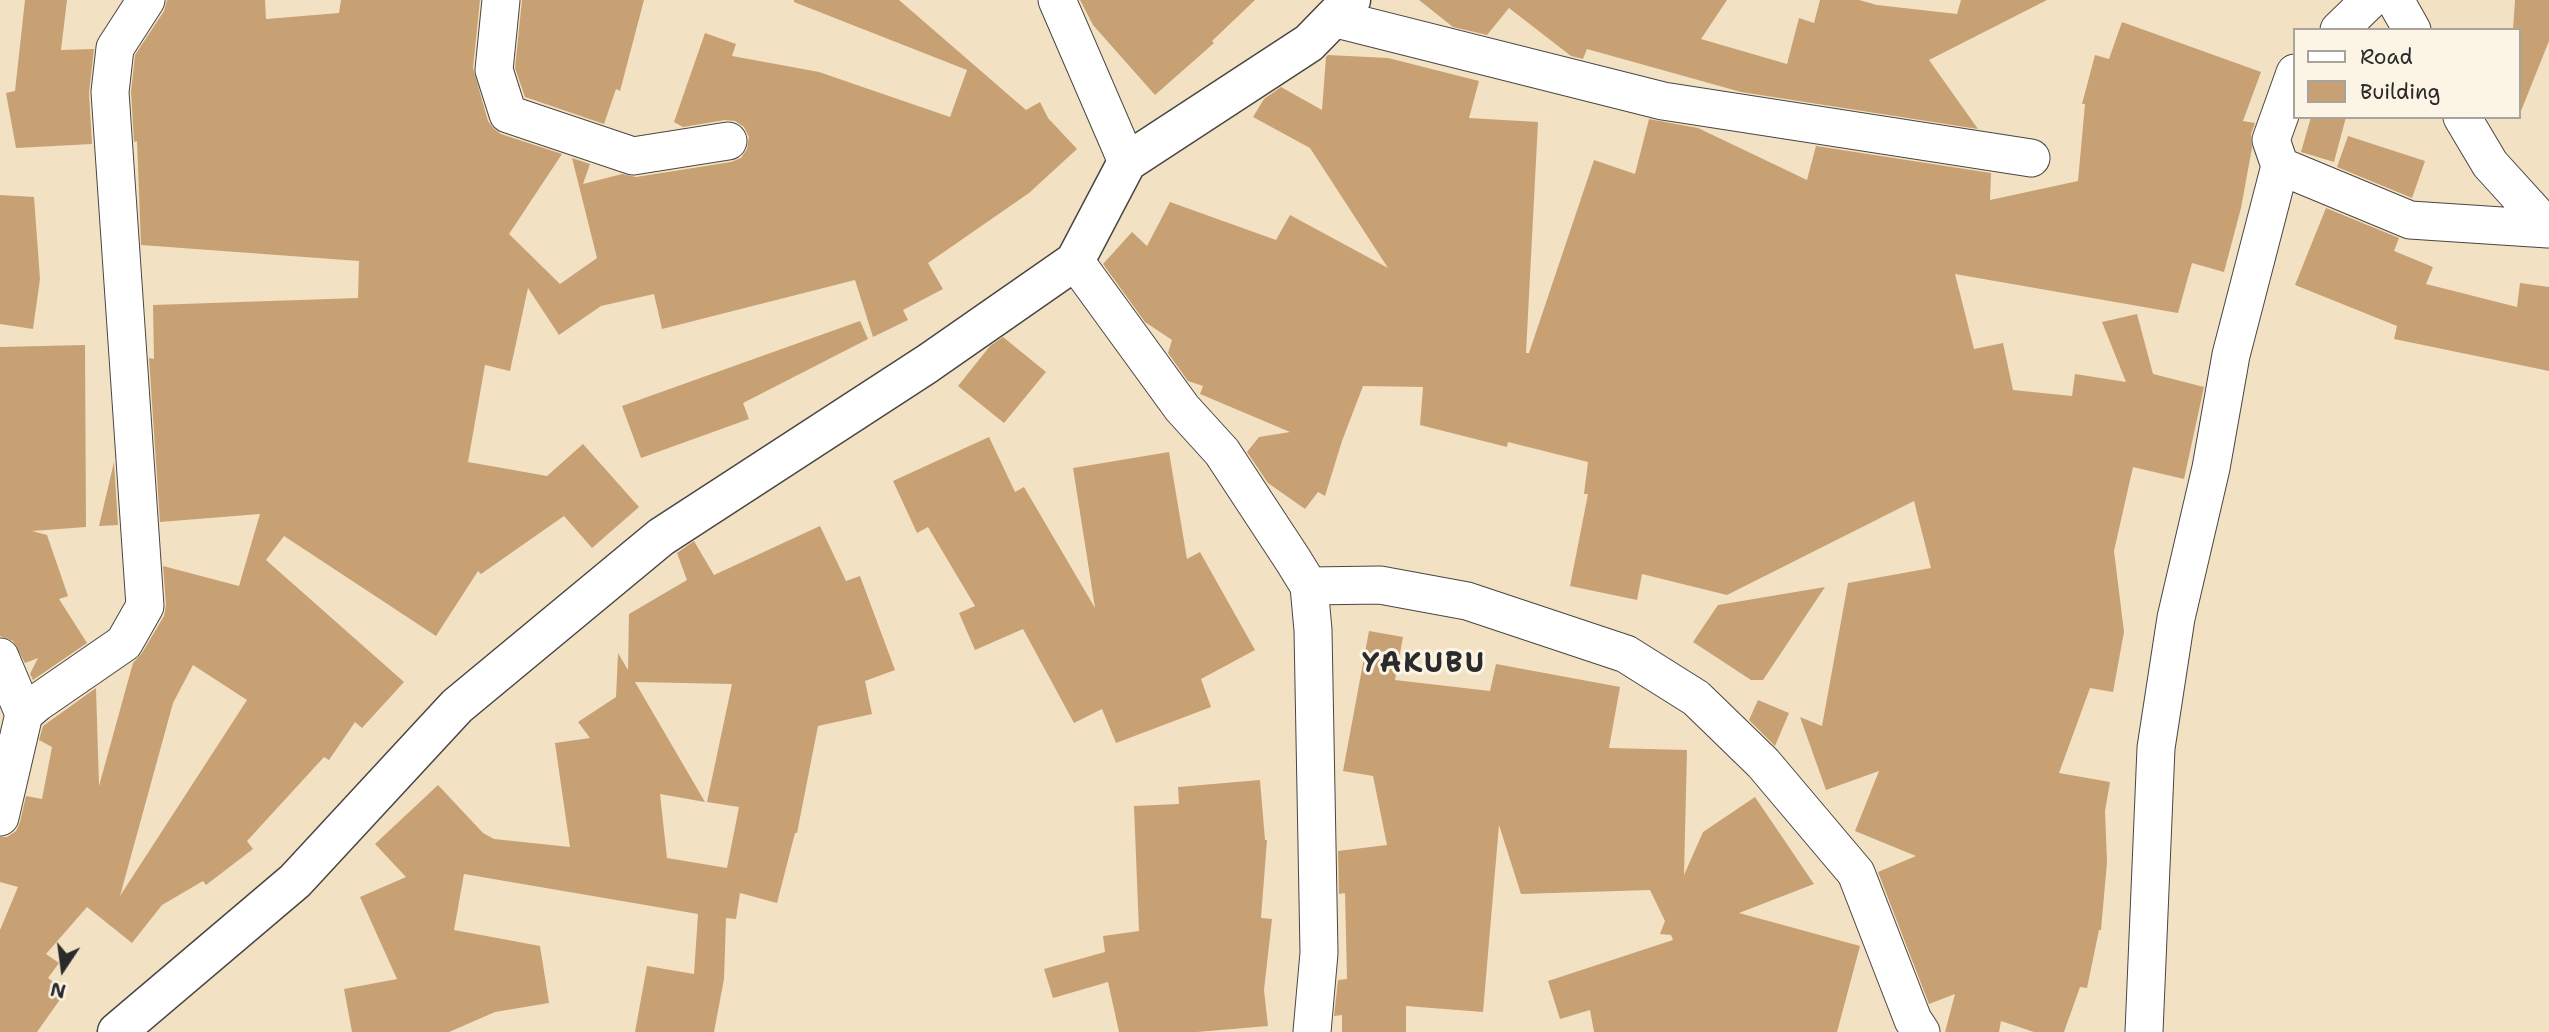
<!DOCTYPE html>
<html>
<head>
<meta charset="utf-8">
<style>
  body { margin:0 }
  #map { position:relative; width:2549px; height:1032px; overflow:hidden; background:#f3e1c4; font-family:"Shantell Sans",sans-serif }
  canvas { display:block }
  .legend { position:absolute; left:2293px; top:28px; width:228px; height:91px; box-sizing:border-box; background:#fcf5e5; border:2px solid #a8a49b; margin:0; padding:9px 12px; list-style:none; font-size:21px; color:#2b2b2b }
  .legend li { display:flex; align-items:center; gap:14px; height:35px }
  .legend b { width:35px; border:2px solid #a8a49b }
  .north { position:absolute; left:28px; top:934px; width:70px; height:70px; -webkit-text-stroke:5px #fcf5e5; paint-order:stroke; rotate:193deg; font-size:19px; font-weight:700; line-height:28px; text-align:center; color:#2b2b2b }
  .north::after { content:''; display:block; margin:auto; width:24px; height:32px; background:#2b2b2b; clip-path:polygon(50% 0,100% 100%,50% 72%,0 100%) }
</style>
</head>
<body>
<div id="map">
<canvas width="2549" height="1032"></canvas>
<ul class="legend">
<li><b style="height:9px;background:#fff"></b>Road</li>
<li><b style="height:19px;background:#c7a173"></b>Building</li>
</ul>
<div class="north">N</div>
</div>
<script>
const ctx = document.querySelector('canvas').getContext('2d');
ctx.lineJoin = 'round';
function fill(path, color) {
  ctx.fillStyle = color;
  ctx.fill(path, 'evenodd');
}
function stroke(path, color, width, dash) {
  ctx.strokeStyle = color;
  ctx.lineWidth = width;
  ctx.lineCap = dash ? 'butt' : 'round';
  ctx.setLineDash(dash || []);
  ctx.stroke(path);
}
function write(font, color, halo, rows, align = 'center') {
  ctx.font = font + ' "Shantell Sans",sans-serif';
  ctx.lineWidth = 6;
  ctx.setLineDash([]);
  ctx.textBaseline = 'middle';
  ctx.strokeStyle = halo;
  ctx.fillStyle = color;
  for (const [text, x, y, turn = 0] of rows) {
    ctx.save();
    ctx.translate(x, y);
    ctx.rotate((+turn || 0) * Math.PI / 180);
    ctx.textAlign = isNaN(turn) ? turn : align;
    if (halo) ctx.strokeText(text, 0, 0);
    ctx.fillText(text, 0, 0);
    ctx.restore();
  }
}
fill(new Path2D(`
  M25,0H67L61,50L94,49L89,93L92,144L16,148L6,93L15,91Z
  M167,0H265L266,19L339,13L341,0H480L473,68L488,121L494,129L501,134L562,154L509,234L560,284L597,258L572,158L590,164L583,184L622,174L636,177L731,162L741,158L747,149L749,137L744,127L735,121L725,120L683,127L674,122L705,33L736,44L732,56L819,72L950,117L967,70L794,2V0H899L1026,110L1040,102L1048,118L1077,149L1029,193L928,263L943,289L903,310L908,320L873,337L855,280L662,329L654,294L601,306L559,335L528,288L510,371L485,365L468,462L547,476L583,444L639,507L592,548L564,516L481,574L478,571L436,636L284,536L266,560L404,682L362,728L355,722L329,760L324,757L247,841L253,849L206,885L203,881L162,905L132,943L87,907L46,954L59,963L48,978L66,991L37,1032H0V930L18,887L0,882V837H7L16,831L20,822L26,796L42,799L52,747L39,740L43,726L96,688L99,786L133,663L142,653L164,616L166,605L163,566L239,586L260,514L160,522L149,358L154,359L153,305L358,298L359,261L141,245L137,141L134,142L131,92L135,55L164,11ZM193,665L247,700L120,896L173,703Z
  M522,0H644L620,91L616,89L604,124L525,97L515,68Z
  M1080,0H1255L1212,41L1214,43L1155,95L1093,25Z
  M1419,0H1727L1701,39L1787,64L1799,18L1814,23L1820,0H1859L1877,5L1957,14L1961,0H2047L1929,60L1978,129L1741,92L1587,49L1583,59L1571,56L1509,8L1487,35L1453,27Z
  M2515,0H2549V41L2521,111L2519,30H2513Z
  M2122,22L2261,72L2243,121L2255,123L2251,134L2252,148L2241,208L2224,272L2192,263L2178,313L1955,274L1974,349L2003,343L2013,390L2072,396L2075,374L2126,382L2102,322L2137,314L2153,374L2204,387L2184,479L2133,467L2114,551L2124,632L2113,692L2090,688L2059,773L2110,782L2105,811L2107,862L2101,930H2099L2087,988L2080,987L2064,1032H2034L2001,1021L1999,1032H1945L1955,994L1929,1004L1878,872L1916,856L1855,831L1879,771L1826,790L1800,717L1822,726L1848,583L1931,568L1914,501L1727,595L1642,574L1637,600L1570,586L1588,494H1584L1588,462L1508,442L1507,447L1420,425L1423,387L1363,386L1342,441L1325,496L1318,492L1305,509L1268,483L1247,452L1259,437L1290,432L1200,394L1203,386L1188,381L1168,353L1172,340L1145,322L1103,264L1132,232L1147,246L1170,202L1276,240L1290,215L1388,268L1310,148L1253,117L1264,99L1281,87L1322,110L1326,57L1328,55L1388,58L1479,81L1469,118L1538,122L1526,353H1529L1594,160L1635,174L1649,119L1698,128L1807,180L1816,146L1991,173L1990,200L2078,181L2085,104H2082L2095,55L2109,59Z
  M2311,117H2346L2334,162L2301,152Z
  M2348,136L2425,161L2412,198L2337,167Z
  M0,195L34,197L40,279L33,329L0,324Z
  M2326,208L2399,238L2394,251L2433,267L2426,284L2517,307L2520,283L2549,287V371L2394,339L2397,326L2295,285Z
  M860,321L868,339L743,403L749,419L641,458L622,406Z
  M1003,337L1046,372L1004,423L958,386L990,346Z
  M85,345L86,527L32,531L47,535L68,596L59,599L87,643L33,680L30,674L38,658L25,663L13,641L0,636V347Z
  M989,437L1015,492L1024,487L1095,608L1073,468L1169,452L1187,559L1200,552L1255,650L1201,679L1211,707L1116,743L1102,709L1074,723L1023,629L975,650L959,613L975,606L928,527L917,533L893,481Z
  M114,462L118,525L99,526Z
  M820,526L846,581L860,576L895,670L865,681L872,714L818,726L797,833H795L777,903L740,893L736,919L726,918L724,979L714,1032H635L647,966L694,974L698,914L464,874L454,930L540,946L549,1003L495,1012L449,1032H352L344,989L397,979L360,897L406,877L375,844L438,785L483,833L494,839L570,847L555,743L590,738L578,722L616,697L618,653L628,670L629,614L687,580L677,553L694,541L714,575ZM635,682L732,684L707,802L739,807L727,868L667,858L660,794L705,802Z
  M1825,587L1763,680H1751L1693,642L1718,605Z
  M1369,631L1403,637L1395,680L1490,691L1496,664L1620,687L1609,748L1687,750L1684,875L1703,832L1755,797L1814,884L1739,913L1860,946L1837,1032H1594L1590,1010L1560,1019L1548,981L1673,940L1671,935L1660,934L1665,921L1650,890L1521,894L1499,825L1483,1012L1406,1006V1032H1342V1015L1334,1016L1338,980L1347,979L1345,893L1339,894L1338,851L1387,845L1373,776L1343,771Z
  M1758,700L1789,713L1775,746L1749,720Z
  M1260,780L1265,840H1267L1261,918L1272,919L1264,990L1268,1026L1197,1032H1119L1108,982L1053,998L1044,969L1105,952L1103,936L1139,931L1134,806L1179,804L1178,787Z`), '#c7a173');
const minor = new Path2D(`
  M501,0L494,70L508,114L633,156L728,141
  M1057,0L1127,162
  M2395,0L2412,30
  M1333,18L1663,101L2031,158
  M2339,30L2370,0
  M2462,117L2490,164L2549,229
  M2280,166L2271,140L2295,73
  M1075,261L1182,408L1222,452L1293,560L1309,586L1313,630L1319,953L1312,1032
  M1309,586L1380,585L1467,601L1626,654L1696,698L1763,763L1856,873L1913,1020L1921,1032
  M0,657L24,714
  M0,817L24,714L37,703L124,643L145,606L110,92L115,48L146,0
  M2144,1032L2156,748L2176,618L2211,468L2231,355L2280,166L2410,220L2548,229`);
const tertiary = new Path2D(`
  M117,1032L295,881L457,706L661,537L927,364L1075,261L1127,162L1309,43L1351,0`);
stroke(minor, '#494642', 39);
stroke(tertiary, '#494642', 41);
stroke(minor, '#fff', 37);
stroke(tertiary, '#fff', 38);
ctx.letterSpacing = '2px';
write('bold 28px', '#2b2b2b', '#fcf5e5', [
  ["YAKUBU",1424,665]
]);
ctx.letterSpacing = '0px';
</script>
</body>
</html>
